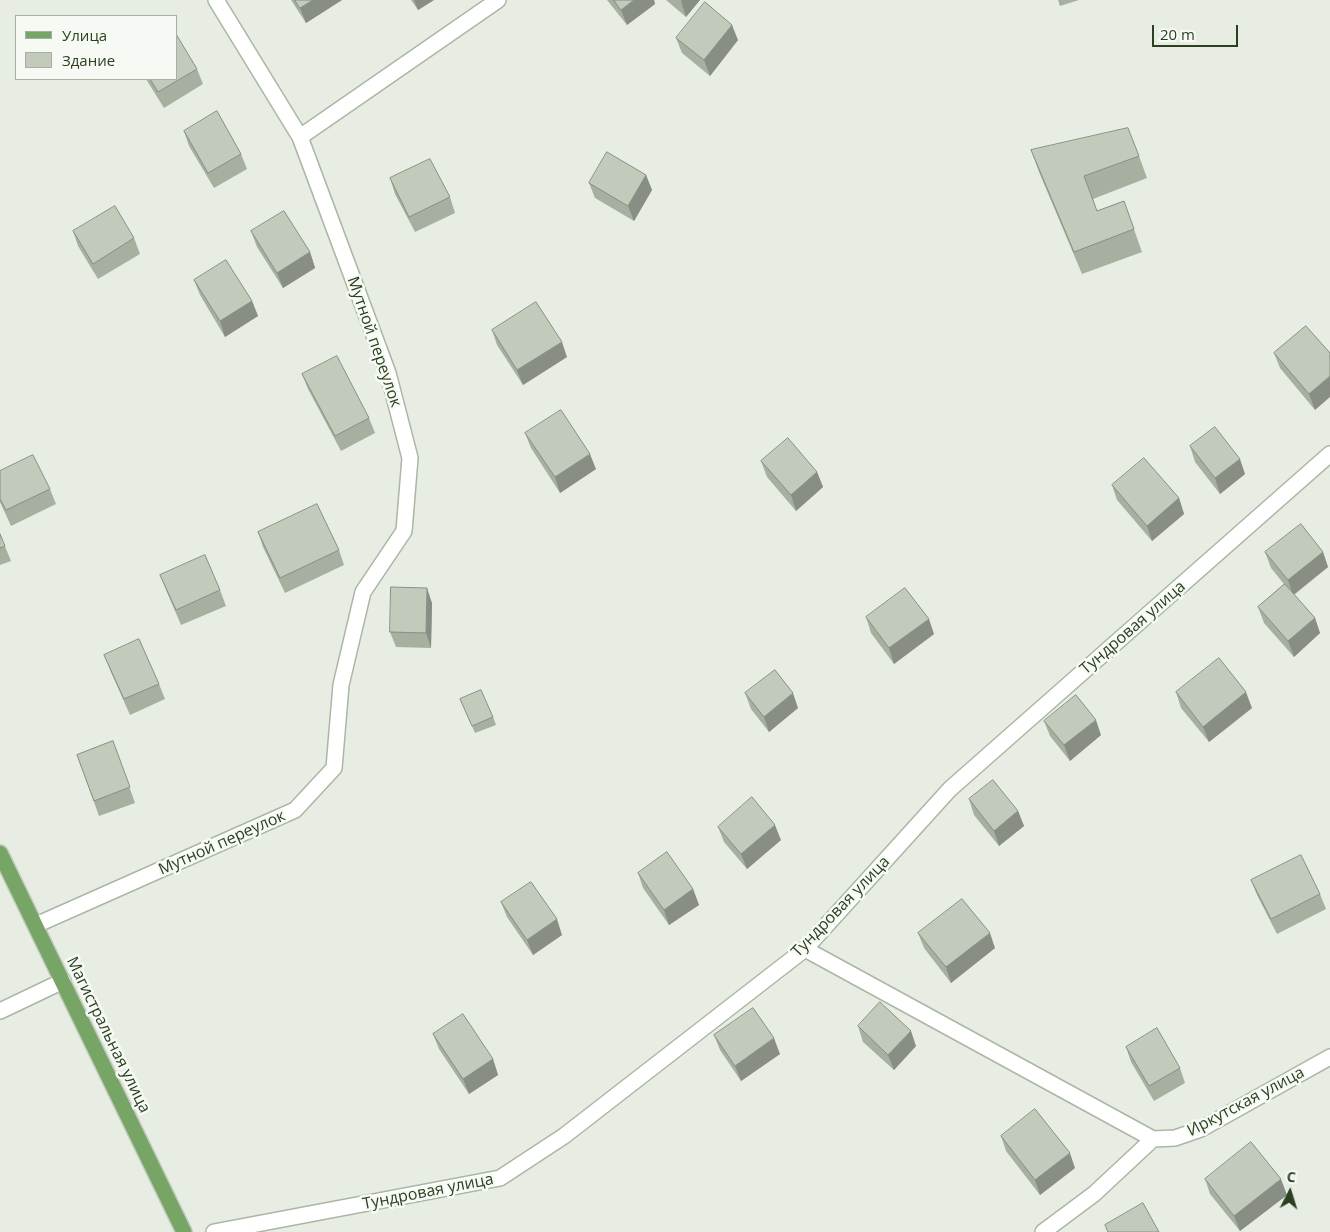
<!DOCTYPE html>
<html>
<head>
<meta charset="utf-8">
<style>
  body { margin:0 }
  #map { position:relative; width:1330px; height:1232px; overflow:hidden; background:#e8ede3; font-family:"Open Sans",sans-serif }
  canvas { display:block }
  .legend { position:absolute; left:15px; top:15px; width:162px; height:65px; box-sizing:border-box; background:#f7faf4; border:1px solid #a5b0a0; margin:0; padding:6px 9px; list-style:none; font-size:15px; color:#2a4021 }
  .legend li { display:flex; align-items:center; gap:10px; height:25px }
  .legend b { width:25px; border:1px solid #a5b0a0 }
  .north { position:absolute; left:1265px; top:1167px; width:50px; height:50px; -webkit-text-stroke:4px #f7faf4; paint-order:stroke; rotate:5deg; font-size:14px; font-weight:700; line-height:20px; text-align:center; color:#2a4021 }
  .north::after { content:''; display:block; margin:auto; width:18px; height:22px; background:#2a4021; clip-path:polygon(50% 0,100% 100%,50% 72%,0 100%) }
  .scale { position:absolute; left:1152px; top:25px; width:86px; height:22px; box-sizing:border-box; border:2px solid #2a4021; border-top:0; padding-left:6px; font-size:15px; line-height:18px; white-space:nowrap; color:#2a4021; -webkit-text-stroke:4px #f7faf4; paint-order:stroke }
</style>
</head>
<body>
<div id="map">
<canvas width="1330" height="1232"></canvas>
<ul class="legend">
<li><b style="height:6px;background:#76a565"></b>Улица</li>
<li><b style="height:14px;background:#c2cbbb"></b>Здание</li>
</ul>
<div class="north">С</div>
<div class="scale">20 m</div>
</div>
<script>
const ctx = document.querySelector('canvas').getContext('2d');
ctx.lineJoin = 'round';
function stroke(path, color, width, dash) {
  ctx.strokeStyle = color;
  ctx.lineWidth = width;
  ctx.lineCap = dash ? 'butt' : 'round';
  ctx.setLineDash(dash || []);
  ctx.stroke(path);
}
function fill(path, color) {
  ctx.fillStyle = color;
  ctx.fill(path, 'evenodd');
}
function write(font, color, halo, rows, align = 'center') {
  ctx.font = font + ' "Open Sans",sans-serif';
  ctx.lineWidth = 5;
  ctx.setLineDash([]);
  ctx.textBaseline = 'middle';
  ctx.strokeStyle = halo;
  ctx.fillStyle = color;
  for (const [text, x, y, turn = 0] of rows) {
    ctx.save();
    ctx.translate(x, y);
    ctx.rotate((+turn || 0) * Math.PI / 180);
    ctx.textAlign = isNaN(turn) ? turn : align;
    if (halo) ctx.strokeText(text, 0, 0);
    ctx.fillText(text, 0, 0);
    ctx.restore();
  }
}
const minor = new Path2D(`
  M300,137L498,0
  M36,925L295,810L334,768L341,685L363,592L404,531L410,458L388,373L300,137L216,0
  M805,949L1153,1139
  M0,1011L63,981
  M214,1232L500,1178L564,1136L805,949L950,789L1330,454
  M1043,1232L1094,1194L1153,1139L1175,1138L1201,1129L1330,1057`);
const major = new Path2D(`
  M0,853L184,1232`);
stroke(minor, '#abb6a5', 18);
stroke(major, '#c3cac1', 18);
stroke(minor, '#fff', 15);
stroke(major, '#76a565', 15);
fill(new Path2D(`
  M291,0H342L306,23Z
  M411,0H434L418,10Z
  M607,0H654L655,4L627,25Z
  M666,0H700L686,17Z
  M1058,0H1079L1060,6Z
  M676,38L738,40L710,76L682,53Z
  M197,69L203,84L164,108L146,79H176Z
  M184,131L241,154L247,169L214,188L189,146Z
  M1031,150L1139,156L1147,178L1093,199L1097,211L1124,201L1142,252L1082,274L1039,172Z
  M646,175L652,190L634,221L595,198L589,183Z
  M390,178L450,197L455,213L415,232L395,194Z
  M73,231L134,238L140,254L98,279L78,246Z
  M251,231L310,252L315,268L283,288L257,247Z
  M194,280L252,301L258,316L225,337L200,295Z
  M1306,326L1315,410L1280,368L1274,353Z
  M492,330L567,357L523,385L497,345Z
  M302,374L369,418L375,433L341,451L308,389Z
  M525,433L596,469L560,493L531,448Z
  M1190,446L1245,474L1220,494L1195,462Z
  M761,461L817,472L823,487L796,511L767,477Z
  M0,471L50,489L56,504L11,526L0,502Z
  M1112,485L1179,498L1184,514L1152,541L1117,500Z
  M258,532L339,550L344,565L285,593L263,547Z
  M0,534L11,561L0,565Z
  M1265,552H1323L1328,567L1294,595L1315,618L1320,633L1294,657L1264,623L1258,607L1284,584L1271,568Z
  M160,575L220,590L226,606L181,625L166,590Z
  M432,603L431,648L396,647L390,632Z
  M866,617L934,634L894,664L871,633Z
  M104,655L159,684L165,699L130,715L110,670Z
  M1176,692L1252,708L1209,742L1181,708Z
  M745,693L798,708L769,732L751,709Z
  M460,699L493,717L496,725L475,733Z
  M1044,721L1101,735L1070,761L1050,736Z
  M113,741L135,803L99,816L77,755Z
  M969,799L1018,811L1024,826L999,846L974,815Z
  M718,827L781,840L747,869L724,842Z
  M638,873L693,889L699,905L669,925L643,888Z
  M1251,880L1320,894L1326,909L1277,934L1257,895Z
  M501,902L562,935L533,955L507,917Z
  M918,933L995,948L951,983L924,948Z
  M858,1026L916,1046L894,1070L863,1042Z
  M433,1034L493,1059L498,1075L469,1094L439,1049Z
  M714,1035L780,1054L741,1081L720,1050Z
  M1126,1047L1180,1068L1185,1083L1154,1101L1131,1062Z
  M1001,1136L1075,1168L1040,1195L1006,1151Z
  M1205,1179L1287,1195L1240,1231L1210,1194Z`), '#a7afa1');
fill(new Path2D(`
  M313,0H342L306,23L300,8Z
  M414,0H434L418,10Z
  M634,0H654L655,4L627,25L621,10Z
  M682,0H700L686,17L681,1Z
  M732,25L738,40L710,76L704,60Z
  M646,175L652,190L634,221L628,206Z
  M310,252L315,268L283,288L277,273Z
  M252,301L258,316L225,337L220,321Z
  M562,342L567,357L523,385L517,370Z
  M1330,376V397L1315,410L1309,394Z
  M590,454L596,469L560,493L555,477Z
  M1240,459L1245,474L1220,494L1215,478Z
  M817,472L823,487L796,511L791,495Z
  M1179,498L1184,514L1152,541L1147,526Z
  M1323,552L1328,567L1293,595L1288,580Z
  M427,588L432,603L431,648L426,633Z
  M1315,618L1320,633L1294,657L1288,641Z
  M929,619L934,634L894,664L889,648Z
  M1246,692L1252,708L1209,742L1203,727Z
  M793,693L798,708L769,732L764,717Z
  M1096,720L1101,735L1070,761L1064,745Z
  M1018,811L1024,826L999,846L994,831Z
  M775,825L781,840L747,869L741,854Z
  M693,889L699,905L669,925L664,910Z
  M557,919L562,935L533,955L527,940Z
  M990,933L995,948L951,983L946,967Z
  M911,1031L916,1046L894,1070L888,1055Z
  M774,1038L780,1054L741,1081L735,1066Z
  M493,1059L498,1075L469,1094L463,1079Z
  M1070,1153L1075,1168L1040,1195L1035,1180Z
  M1281,1179L1287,1195L1240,1231L1234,1216Z`), '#888e83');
const building = new Path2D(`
  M295,0H313L300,8Z
  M614,0H634L621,10Z
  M705,2L732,25L704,60L676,38Z
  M176,34L197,69L158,92L150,79H176Z
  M217,111L241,154L208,173L184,131Z
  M1128,128L1139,156L1084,176L1097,211L1124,201L1134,229L1074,252L1031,150Z
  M607,152L646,175L628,206L589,183Z
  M430,159L450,197L409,217L390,178Z
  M115,206L134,238L93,264L73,231Z
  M284,211L310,252L277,273L251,231Z
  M226,260L252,301L220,321L194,280Z
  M536,302L562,342L517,370L492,330Z
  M1306,326L1330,353V376L1309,394L1274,353Z
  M337,356L369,418L335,436L302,374Z
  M561,410L590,454L555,477L525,433Z
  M1215,427L1240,459L1215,478L1190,446Z
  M788,438L817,472L791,495L761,461Z
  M33,455L50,489L6,510L0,499V471Z
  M1144,458L1179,498L1147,526L1112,485Z
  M317,504L339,550L280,578L258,532Z
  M1301,524L1323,552L1288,580L1265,552Z
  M0,534L5,546L0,548Z
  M205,555L220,590L176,610L160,575Z
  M1285,584L1315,618L1288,641L1258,607Z
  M391,587L427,588L426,633L390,632Z
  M905,588L929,619L889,648L866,617Z
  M139,639L159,684L124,699L104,655Z
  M1219,658L1246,692L1203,727L1176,692Z
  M775,670L793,693L764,717L745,693Z
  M481,690L493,717L472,726L460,699Z
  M1076,695L1096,720L1064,745L1044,721Z
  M113,741L130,787L94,801L77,755Z
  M993,780L1018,811L994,831L969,799Z
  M752,797L775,825L741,854L718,827Z
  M667,852L693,889L664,910L638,873Z
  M1301,855L1320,894L1271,919L1251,880Z
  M531,882L557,919L527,940L501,902Z
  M962,899L990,933L946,967L918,933Z
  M880,1002L911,1031L888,1055L858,1026Z
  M753,1008L774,1038L735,1066L714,1035Z
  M463,1014L493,1059L463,1079L433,1034Z
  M1157,1028L1180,1068L1149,1086L1126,1047Z
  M1035,1109L1070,1153L1035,1180L1001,1136Z
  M1251,1142L1281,1179L1234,1216L1205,1179Z
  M1143,1203L1159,1232H1108L1105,1225Z`);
fill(building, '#c2cbbb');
stroke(building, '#888e83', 1);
write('16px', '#2a4021', '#f7faf4', [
  ["Мутной переулок",374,342,71],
  ["Тундровая улица",1133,628,-41],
  ["Мутной переулок",222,843,-24],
  ["Тундровая улица",841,907,-46],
  ["Магистральная улица",108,1035,64],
  ["Иркутская улица",1246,1102,-28],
  ["Тундровая улица",428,1192,-11]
]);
</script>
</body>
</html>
